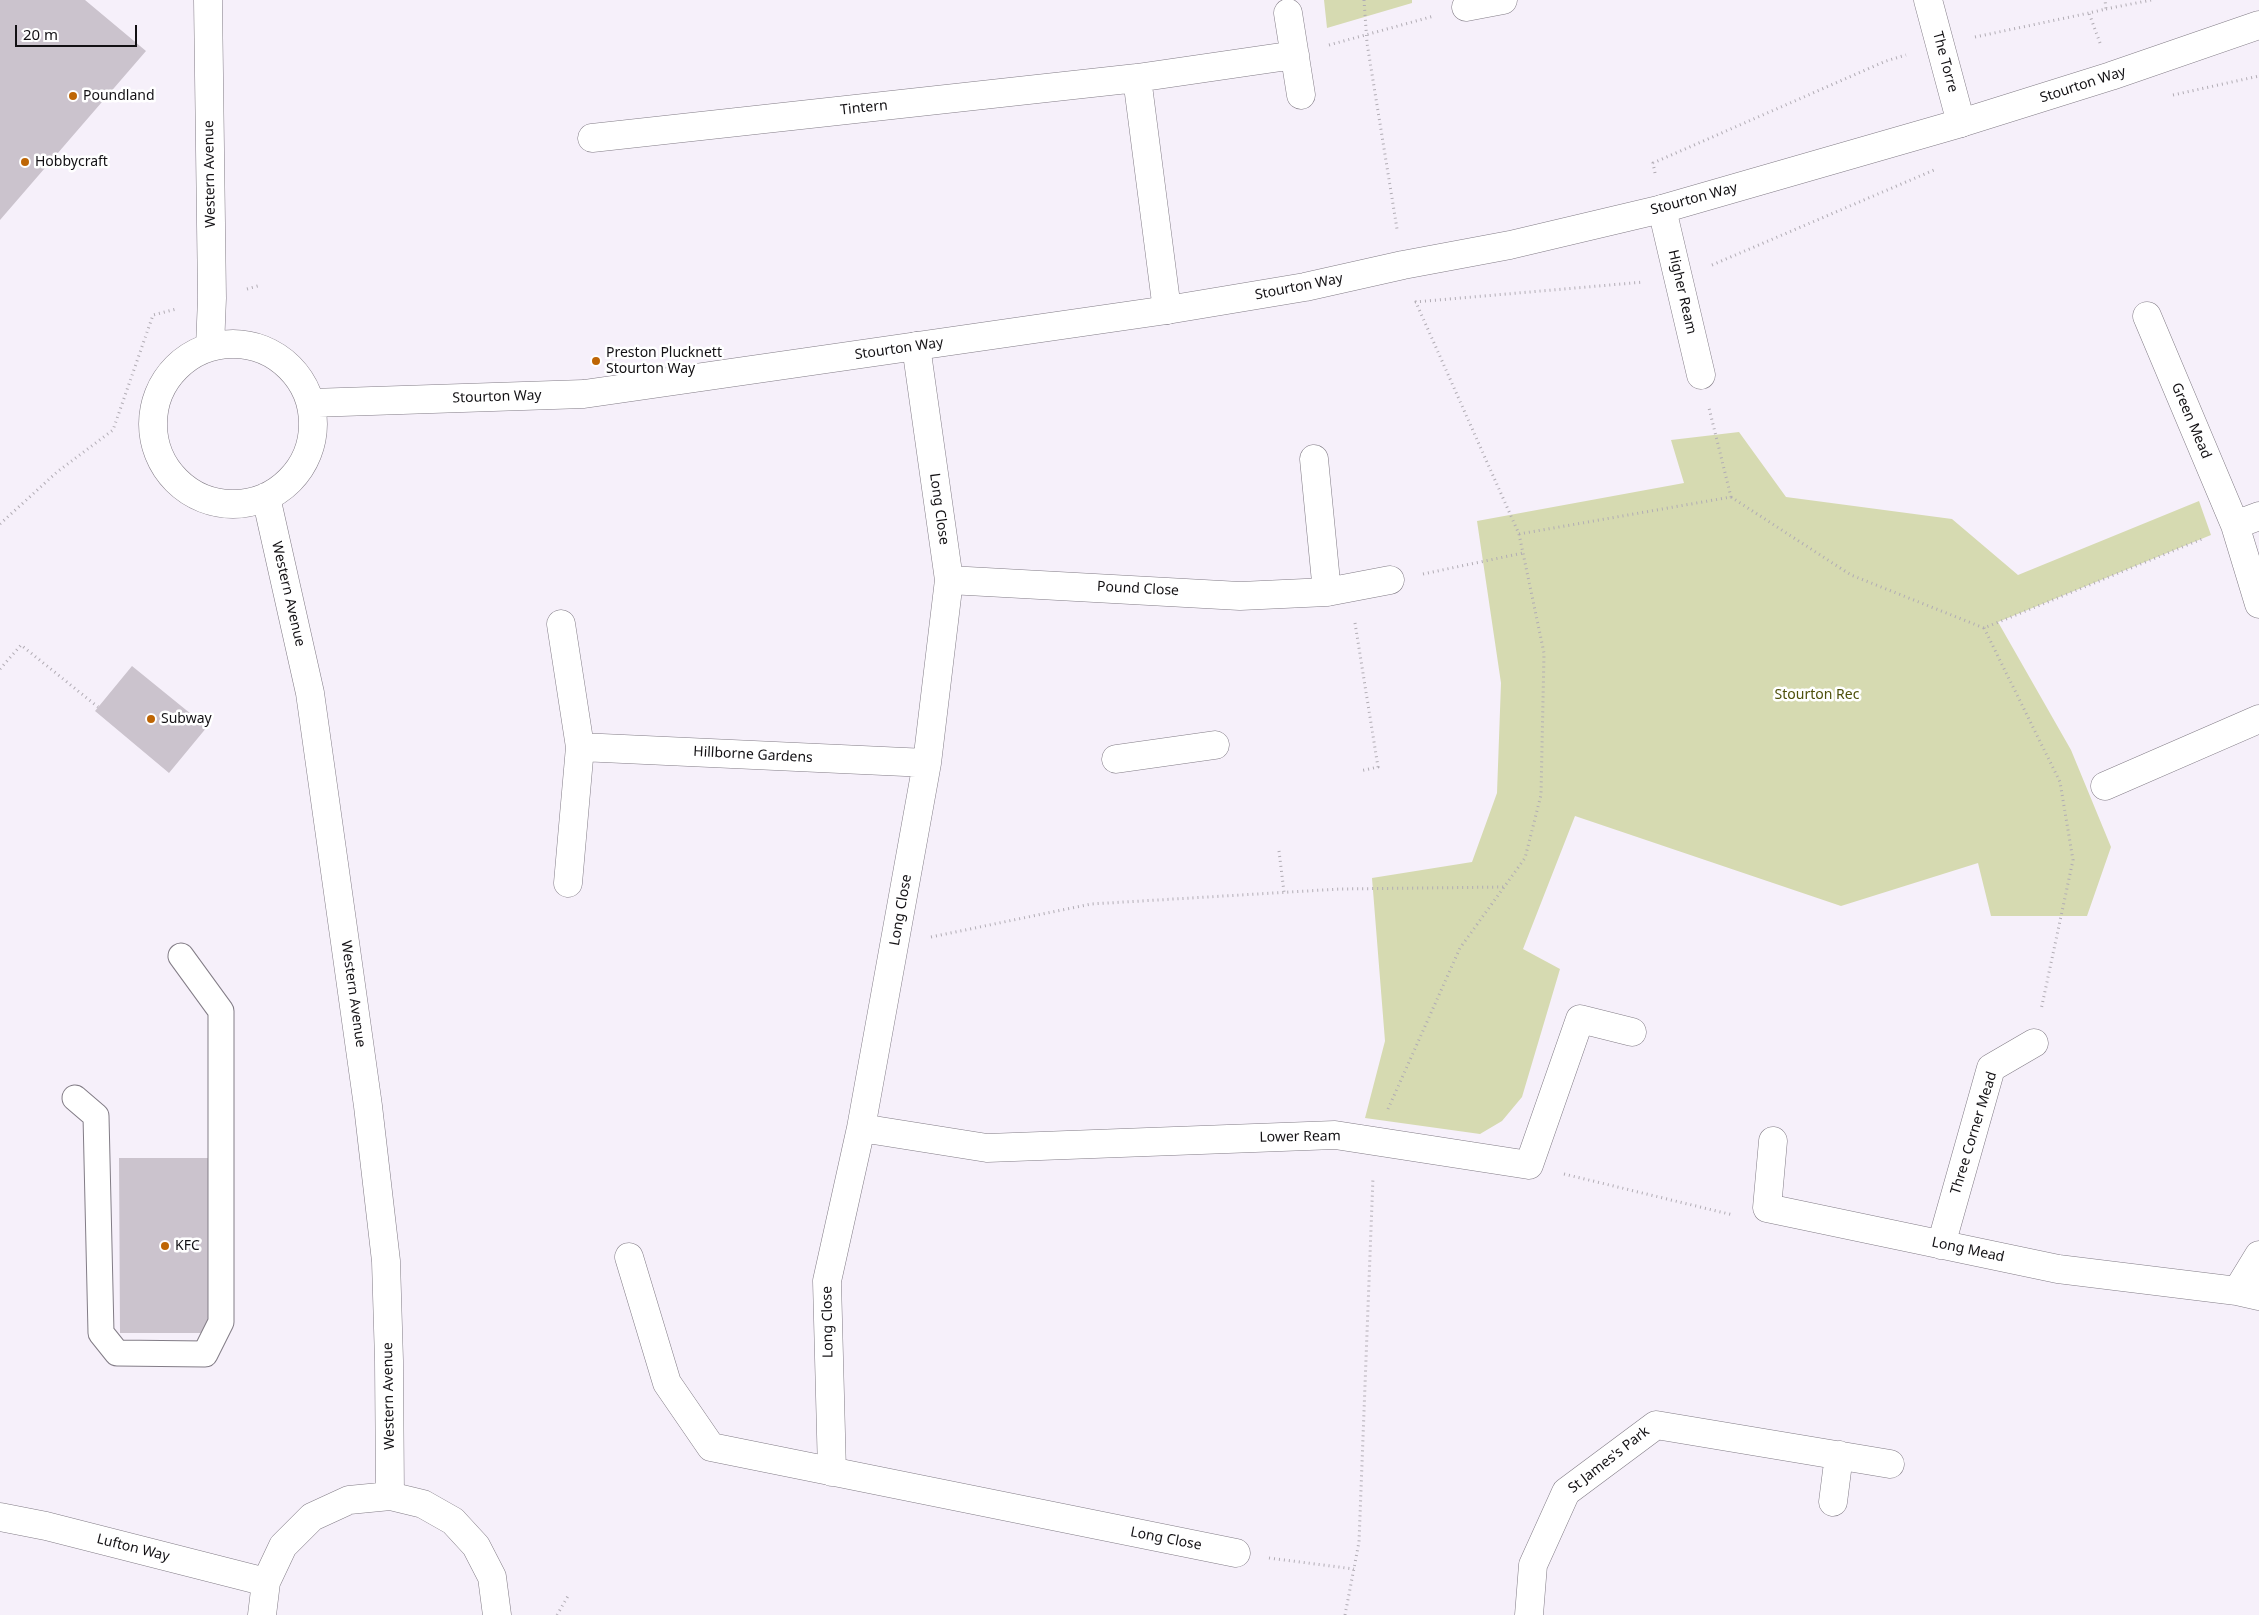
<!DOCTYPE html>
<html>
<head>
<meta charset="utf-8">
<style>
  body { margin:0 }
  #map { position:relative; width:2259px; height:1615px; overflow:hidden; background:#f6f0fa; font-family:"Noto Sans",sans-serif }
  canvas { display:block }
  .scale { position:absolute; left:15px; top:25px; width:122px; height:22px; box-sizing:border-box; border:2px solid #131114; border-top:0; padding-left:6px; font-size:15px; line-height:18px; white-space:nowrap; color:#131114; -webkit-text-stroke:4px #fff; paint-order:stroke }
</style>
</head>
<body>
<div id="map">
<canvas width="2259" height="1615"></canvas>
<div class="scale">20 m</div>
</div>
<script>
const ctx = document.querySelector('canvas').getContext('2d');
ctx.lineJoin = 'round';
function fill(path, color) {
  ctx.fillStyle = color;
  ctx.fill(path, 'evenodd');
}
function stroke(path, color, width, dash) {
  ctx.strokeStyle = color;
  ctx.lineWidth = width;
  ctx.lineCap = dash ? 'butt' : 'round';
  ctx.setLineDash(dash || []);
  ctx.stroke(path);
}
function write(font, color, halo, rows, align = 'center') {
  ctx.font = font + ' "Noto Sans",sans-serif';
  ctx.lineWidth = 5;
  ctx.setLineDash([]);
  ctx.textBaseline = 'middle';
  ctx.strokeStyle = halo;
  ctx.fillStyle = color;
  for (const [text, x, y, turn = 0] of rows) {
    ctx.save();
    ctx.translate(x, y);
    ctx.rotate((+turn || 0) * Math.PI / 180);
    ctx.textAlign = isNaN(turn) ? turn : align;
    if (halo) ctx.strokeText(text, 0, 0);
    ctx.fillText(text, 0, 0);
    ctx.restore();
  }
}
fill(new Path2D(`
  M1324,0H1412V3L1327,28Z
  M1739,432L1786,497L1952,519L2018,575L2199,501L2211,535L1998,622L2071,750L2111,847L2087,916H1991L1978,863L1841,906L1575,816L1523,949L1560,969L1522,1097L1502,1121L1480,1134L1365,1118L1385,1041L1372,878L1472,862L1497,793L1501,683L1477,521L1684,483L1671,440Z`), '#d6dab1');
fill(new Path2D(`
  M0,0H85L146,51L0,220Z
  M132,666L207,727L169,773L95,711Z
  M119,1158H209L210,1333H120Z`), '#cbc3cd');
const service = new Path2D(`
  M75,1098L96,1116L101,1333L117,1353L205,1354L221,1322V1011L181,956`);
const minor = new Path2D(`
  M1928,0L1961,123
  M1466,7L1503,0
  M1288,13L1301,95
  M1137,78L1167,310
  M592,138L1137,78L1295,55
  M1662,209L1701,375
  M2147,316L2235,525L2259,604
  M2235,525L2259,516
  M949,580L1240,596L1327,592L1314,459
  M1327,592L1390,580
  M561,624L580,747L568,883
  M580,747L927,763
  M1116,759L1215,745
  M2105,786L2259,719
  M861,1128L987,1148L1335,1135L1529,1165L1580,1019L1632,1032
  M1773,1141L1767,1208L2058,1269L2237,1291L2259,1296
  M1941,1245L1991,1068L2034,1043
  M629,1257L667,1383L711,1447L1236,1553
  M2237,1291L2259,1255
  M832,1472L827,1281L861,1128L927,763L949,580L916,346
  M1833,1502L1839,1455
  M1529,1615L1533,1565L1566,1492L1656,1425L1890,1464`);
const tertiary = new Path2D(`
  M208,0L212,298L210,347
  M153 424a80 80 0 1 1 160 0a80 80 0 1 1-160 0Z
  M311,403L584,394L1167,310L1305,287L1403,265L1510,245L1662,209L1961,123L2111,76L2259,25
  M266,497L310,693L368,1106L386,1261L389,1361L390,1496
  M0,1517L46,1526L266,1582
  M262,1615L266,1582L283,1546L312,1517L349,1500L390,1496L423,1504L453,1521L476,1546L492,1577L497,1615`);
stroke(service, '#827c86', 27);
stroke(minor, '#827c86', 29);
stroke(tertiary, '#827c86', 29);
stroke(new Path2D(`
  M1364,0L1367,43L1397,229
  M2106,9L2151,0
  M1975,37L2089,13
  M2100,43L2089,13L2106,9L2105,0
  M1329,45L1434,16
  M2173,95L2259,76
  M1655,173L1653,163L1886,61L1906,55
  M1712,265L1934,170
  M247,289L261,285
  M1415,302L1644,282
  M1731,497L1851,575L1984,628L2202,539
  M0,524L57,472L113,430L153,315L176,309
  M1519,534L1731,497L1709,408
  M1423,574L1523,553
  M1355,623L1378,767L1360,771
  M1984,628L2060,782L2073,860L2041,1010
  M0,669L21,645L98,707
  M1279,851L1284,892
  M931,937L1091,904L1340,889L1505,887
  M1388,1109L1460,948L1525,858L1541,795L1544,653L1519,534L1414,298
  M1564,1174L1733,1215
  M1269,1558L1354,1569
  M557,1615L568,1596
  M1345,1615L1359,1542L1373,1177`), '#b1acb4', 3, [1, 4]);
stroke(service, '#fff', 25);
stroke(minor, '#fff', 28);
stroke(tertiary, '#fff', 28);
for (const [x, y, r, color] of [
  [73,96,5,"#be6504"],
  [25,162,5,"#be6504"],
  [596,361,5,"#be6504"],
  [151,719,5,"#be6504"],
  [165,1246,5,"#be6504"]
]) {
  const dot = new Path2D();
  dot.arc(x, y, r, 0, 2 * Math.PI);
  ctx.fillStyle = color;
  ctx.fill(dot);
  stroke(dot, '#fff', 2);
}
write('14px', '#131114', '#fff', [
  ["The Torre",1945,62,75],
  ["Stourton Way",2083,85,-18],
  ["Tintern",864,108,-6],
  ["Western Avenue",210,174,-91],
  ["Stourton Way",1694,199,-15],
  ["Stourton Way",1299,287,-11],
  ["Higher Ream",1682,292,77],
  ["Stourton Way",899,349,-8],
  ["Stourton Way",497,397,-2],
  ["Green Mead",2191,421,67],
  ["Long Close",939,509,82],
  ["Pound Close",1138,589,3],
  ["Western Avenue",288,594,77],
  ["Hillborne Gardens",753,755,3],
  ["Long Close",901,910,-80],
  ["Western Avenue",353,994,82],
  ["Three Corner Mead",1974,1133,-73],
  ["Lower Ream",1300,1137,-1],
  ["Long Mead",1968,1250,12],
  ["Long Close",828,1322,-91],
  ["Western Avenue",389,1396,-91],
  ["St James's Park",1609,1460,-38],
  ["Long Close",1166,1539,11],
  ["Lufton Way",133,1548,14]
]);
write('14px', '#131114', '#fff', [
  ["Poundland",83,96],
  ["Hobbycraft",35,162],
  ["Preston Plucknett",606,353],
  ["Stourton Way",606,369],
  ["Subway",161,719],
  ["KFC",175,1246]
], 'left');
write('14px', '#4e500b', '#fff', [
  ["Stourton Rec",1817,695]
]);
</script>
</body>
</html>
